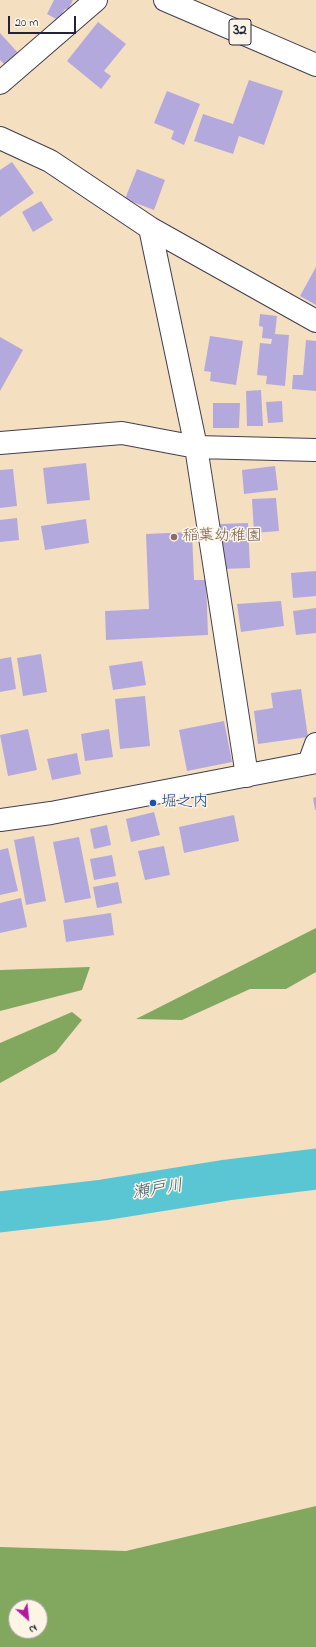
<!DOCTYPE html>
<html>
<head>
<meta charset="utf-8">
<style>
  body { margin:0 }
  #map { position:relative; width:316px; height:1647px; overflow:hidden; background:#f4dfc1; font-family:"Indie Flower",sans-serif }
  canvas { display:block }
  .north { position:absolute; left:8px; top:1599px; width:40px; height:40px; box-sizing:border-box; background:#fcf5e5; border:1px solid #a5a1a1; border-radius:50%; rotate:153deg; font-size:11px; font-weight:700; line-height:16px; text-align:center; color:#22223b }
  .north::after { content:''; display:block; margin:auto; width:14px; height:18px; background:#b5179e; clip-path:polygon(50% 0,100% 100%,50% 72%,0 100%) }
  .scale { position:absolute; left:8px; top:16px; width:68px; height:18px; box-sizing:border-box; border:2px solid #22223b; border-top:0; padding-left:5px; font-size:12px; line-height:14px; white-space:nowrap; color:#22223b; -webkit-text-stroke:3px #fcf5e5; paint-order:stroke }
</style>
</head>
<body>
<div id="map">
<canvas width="316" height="1647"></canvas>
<div class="north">N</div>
<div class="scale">20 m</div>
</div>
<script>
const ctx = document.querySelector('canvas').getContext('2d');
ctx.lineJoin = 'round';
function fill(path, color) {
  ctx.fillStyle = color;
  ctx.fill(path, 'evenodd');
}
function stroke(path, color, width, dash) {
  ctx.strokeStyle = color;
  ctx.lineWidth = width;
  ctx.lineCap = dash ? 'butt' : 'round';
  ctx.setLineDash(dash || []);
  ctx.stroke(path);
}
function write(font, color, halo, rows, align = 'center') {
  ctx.font = font + ' "Indie Flower","Klee One",sans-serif';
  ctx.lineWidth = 3;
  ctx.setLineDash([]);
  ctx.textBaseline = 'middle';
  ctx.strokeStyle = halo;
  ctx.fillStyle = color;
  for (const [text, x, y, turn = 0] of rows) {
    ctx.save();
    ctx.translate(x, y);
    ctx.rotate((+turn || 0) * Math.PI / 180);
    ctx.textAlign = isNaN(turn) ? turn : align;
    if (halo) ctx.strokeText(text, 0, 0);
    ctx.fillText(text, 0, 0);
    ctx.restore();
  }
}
fill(new Path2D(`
  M316,928V972L286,989H250L182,1020L136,1019Z
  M90,967L82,990L0,1011V970Z
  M72,1012L82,1020L56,1052L0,1083V1043Z
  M316,1506V1647H0V1547L126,1551ZM16,1607H40V1631H16Z`), '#81a85e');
stroke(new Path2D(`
  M0,1212L103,1200L227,1180L316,1169`), '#5ac6d4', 41);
fill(new Path2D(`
  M54,0H73L68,10L65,9L58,20L47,14Z
  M98,22L126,44L104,71L111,76L101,89L67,61Z
  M0,33L19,54L6,66L0,60Z
  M249,80L283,91L264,145L239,136L233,154L194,141L203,114L233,124Z
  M167,91L200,104L184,145L171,139L174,131L154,123Z
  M12,162L34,193L0,217V170Z
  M137,169L165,180L154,210L125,199Z
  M41,201L53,220L33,232L22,212Z
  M316,267V305L300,296Z
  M260,314L277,316L275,334L289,335L285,386L266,384L267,376L257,375L260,343L271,344L272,339L262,338L263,327L259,326Z
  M210,336L243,341L236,385L210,381L211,372L204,371Z
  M0,337L23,350L0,391Z
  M306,340L316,341V391L292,389L293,375H303Z
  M261,390L263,426H247L246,391Z
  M282,401L283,422L268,423L266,402Z
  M213,403H240L239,428H213Z
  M86,463L90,500L47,504L43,468Z
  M275,466L278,490L244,494L242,470Z
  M13,469L17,506L0,508V470Z
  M276,498L279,531L254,533L252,499Z
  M17,518L19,540L0,542V520Z
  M86,519L89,543L45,550L41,526Z
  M248,523L250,568L221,569L220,524Z
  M192,532L194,580H206L208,635L106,640L105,611L149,609L146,534Z
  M316,571V596L293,598L291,573Z
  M281,601L284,626L241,632L237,604Z
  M316,608V633L296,635L293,611Z
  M41,654L47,692L23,696L17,658Z
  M11,657L16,689L0,692V659Z
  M142,661L146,685L113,690L109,666Z
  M301,689L308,737L258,744L254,711L273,708L271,693Z
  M145,696L150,746L120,749L115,699Z
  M224,721L232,762L187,771L179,730Z
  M28,729L37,770L8,776L0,735Z
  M109,729L113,757L85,761L81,734Z
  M77,753L81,774L52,780L47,759Z
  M316,797V810H315L313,798Z
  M154,812L160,835L131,842L126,819Z
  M234,815L239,841L184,853L179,827Z
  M107,825L111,845L94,849L90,829Z
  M34,836L46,901L26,905L14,840Z
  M79,837L91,898L65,903L53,842Z
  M164,846L170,875L145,880L138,851Z
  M8,848L18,891L0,895V850Z
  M112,855L116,876L94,880L90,859Z
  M118,882L122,903L97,908L93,887Z
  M21,898L27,927L0,933V903Z
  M111,913L114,935L66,942L63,920Z`), '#b4a9dc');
const minor = new Path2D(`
  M0,83L96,0
  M0,138L50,161L150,228L316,321
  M150,228L196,447L247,776
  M0,443L122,433L196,447L316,450
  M309,763L316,744
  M0,820L51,813L316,762`);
const major = new Path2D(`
  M165,0L316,65`);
stroke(minor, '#423e4f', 24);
stroke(major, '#423e4f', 24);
stroke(minor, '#fff', 22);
stroke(major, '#fff', 22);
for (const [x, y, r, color] of [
  [174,537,4,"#8d6e63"],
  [153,803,4,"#1a4fb4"]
]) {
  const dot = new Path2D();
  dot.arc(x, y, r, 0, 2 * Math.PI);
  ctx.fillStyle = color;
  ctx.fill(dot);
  stroke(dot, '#fcf5e5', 1.5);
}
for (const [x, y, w] of [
  [240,32,22]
]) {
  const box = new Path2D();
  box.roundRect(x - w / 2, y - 13, w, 26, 3);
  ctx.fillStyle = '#fcf5e5';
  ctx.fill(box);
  stroke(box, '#22223b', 1);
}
write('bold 15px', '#22223b', null, [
  ["32",240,32]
]);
write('16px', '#785e54', '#fcf5e5', [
  ["稲葉幼稚園",182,537]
], 'left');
write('16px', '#164399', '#fcf5e5', [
  ["堀之内",161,803]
], 'left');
write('italic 17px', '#365b71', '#fcf5e5', [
  ["瀬戸川",158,1191,-9]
]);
</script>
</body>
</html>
